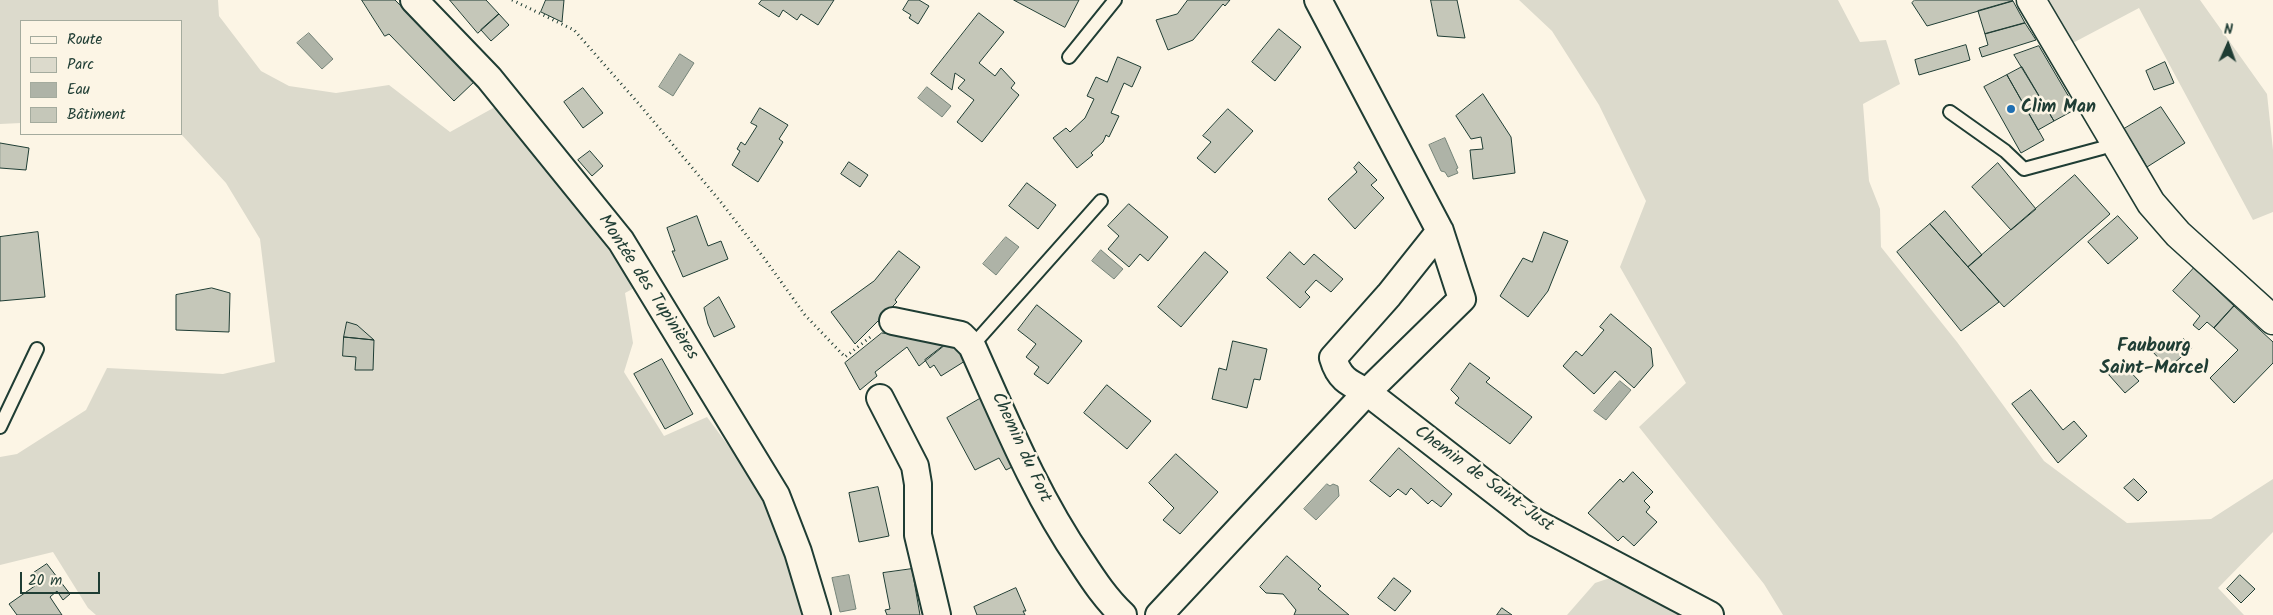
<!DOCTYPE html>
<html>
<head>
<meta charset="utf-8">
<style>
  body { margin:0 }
  #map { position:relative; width:2273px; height:615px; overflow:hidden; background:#fcf5e5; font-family:Kalam,sans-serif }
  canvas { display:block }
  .legend { position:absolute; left:20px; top:20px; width:162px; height:115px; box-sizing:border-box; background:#fcf5e5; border:1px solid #a4ab9e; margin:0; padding:6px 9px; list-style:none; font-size:15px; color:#1f3d34 }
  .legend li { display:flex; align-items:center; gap:10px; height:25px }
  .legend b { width:25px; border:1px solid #a4ab9e }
  .north { position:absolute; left:2203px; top:20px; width:50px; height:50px; -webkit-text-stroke:4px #fcf5e5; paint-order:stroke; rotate:2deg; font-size:14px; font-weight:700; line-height:20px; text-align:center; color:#1f3d34 }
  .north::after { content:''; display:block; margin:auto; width:18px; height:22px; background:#1f3d34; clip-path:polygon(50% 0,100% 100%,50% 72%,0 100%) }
  .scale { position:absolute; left:20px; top:572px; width:80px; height:22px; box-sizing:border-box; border:2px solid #1f3d34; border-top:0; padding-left:6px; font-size:15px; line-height:18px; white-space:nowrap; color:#1f3d34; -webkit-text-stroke:4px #fcf5e5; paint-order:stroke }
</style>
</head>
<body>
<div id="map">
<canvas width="2273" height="615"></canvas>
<ul class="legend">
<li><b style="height:6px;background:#fcf5e5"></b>Route</li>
<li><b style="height:14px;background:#dcdacc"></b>Parc</li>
<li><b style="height:14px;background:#aeb3a7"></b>Eau</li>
<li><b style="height:14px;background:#c5c7b9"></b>Bâtiment</li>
</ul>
<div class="north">N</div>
<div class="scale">20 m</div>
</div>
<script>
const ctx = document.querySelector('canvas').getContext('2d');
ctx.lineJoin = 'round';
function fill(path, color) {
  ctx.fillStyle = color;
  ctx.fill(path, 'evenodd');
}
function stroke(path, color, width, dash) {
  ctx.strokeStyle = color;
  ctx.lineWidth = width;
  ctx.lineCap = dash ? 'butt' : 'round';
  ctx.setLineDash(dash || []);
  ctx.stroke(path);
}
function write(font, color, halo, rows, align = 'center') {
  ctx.font = font + ' Kalam,sans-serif';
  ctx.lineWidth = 5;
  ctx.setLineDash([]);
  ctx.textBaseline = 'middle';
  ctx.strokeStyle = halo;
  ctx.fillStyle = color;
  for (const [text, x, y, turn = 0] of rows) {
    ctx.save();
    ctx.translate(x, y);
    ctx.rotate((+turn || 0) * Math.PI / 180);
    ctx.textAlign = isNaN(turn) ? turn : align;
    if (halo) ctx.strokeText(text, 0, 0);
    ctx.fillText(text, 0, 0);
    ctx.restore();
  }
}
fill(new Path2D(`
  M0,0H218L219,16L261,71L289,86L336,93L389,85L450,132L495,107L550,171L636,287L625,293L633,343L624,372L664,436L707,417L753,479L771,517L804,615H96L88,608L53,552L0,565V457L17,454L86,410L107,368L223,374L275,362L260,239L226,183L181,134V21H21V123L0,124Z
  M1519,0H1838L1860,42L1886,40L1900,84L1863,104L1869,181L1880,209L1881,247L1957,342L2044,461L2127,523L2211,519L2273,479V532L2218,588L2244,615H1783L1764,584L1639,427L1686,383L1620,267L1646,201L1599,105L1552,31Z
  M2043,0H2200L2267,94L2273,150V212L2253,220L2139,8L2069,45Z
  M1613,577L1687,615H1567L1595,583Z`), '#dcdacc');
const water = new Path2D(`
  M309,33L333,59L322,69L297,43Z
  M680,54L694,63L673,96L659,87Z
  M927,87L951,106L942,117L918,98Z
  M1445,138L1458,168L1456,169L1458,173L1448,177L1445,172L1441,171L1429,145Z
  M1006,237L1019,247L996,275L983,264Z
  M1101,250L1123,269L1114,279L1092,261Z
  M1620,381L1631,390L1606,420L1594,411Z
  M1327,484L1330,486L1333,484L1338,486L1339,496L1316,520L1304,509Z
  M849,575L856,609L840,612L832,578Z`);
fill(water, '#aeb3a7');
stroke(water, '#758479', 1);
const building = new Path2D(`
  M362,0H395L475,81L454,101L389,34L385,36Z
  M450,0H486L499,14L478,33Z
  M546,0H564L562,22L541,12Z
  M762,0H834L818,25L801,14L797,20L783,10L779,17L759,4Z
  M909,0H919L929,6L918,24L909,18L911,15L903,10Z
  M1014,0H1079L1065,27Z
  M1188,0H1230L1225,6L1223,4L1193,40L1168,50L1156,20L1177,14Z
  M1431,0H1457L1465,38L1438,36Z
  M1915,0H2012L2013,1L1927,26L1912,3Z
  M2013,1L2025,23L1985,34L1978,11Z
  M979,13L1004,32L979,63L995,76L1001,68L1015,83L1011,88L1019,95L982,142L957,122L974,100L958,88L965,80L955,73L952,90L931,74Z
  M499,14L509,25L491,41L481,30Z
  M2025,23L2036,40L1982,57L1979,48L1988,45L1985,34Z
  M1279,29L1301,47L1275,81L1252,62Z
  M1966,45L1970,60L1919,75L1915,60Z
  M2039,46L2076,109L2054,121L2014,55Z
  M1118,57L1141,67L1132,87L1124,83L1111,113L1119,116L1109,137L1106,135L1103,142L1091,153L1093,155L1077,168L1053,138L1066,128L1070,132L1085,118L1094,99L1087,96L1096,77L1107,82Z
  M2165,62L2174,83L2154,90L2146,71Z
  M2022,67L2054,121L2038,130L2007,75Z
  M2007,75L2044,140L2021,153L1984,87Z
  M583,88L603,113L583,128L564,102Z
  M1483,94L1511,137L1515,173L1473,179L1470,150L1483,149L1481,137L1471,139L1456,116Z
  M2161,107L2185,143L2147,167L2124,129Z
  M760,108L788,125L779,139L783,142L758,182L732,165L740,151L737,149L741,142L745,145L757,126L751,123Z
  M1228,109L1253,131L1215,173L1197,158L1211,142L1203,136Z
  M0,143L29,148L26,170L0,168Z
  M590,151L603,166L592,176L578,160Z
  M849,162L868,175L860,187L841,174Z
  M1359,162L1377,180L1371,185L1384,198L1355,229L1328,199L1357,172L1354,168Z
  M1998,163L2036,209L2011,230L1972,187Z
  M2075,175L2110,214L2004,307L1968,267Z
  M1027,183L1056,205L1038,229L1009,206Z
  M1129,204L1168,237L1148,261L1140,254L1129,267L1108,249L1119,236L1108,226Z
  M1945,211L1982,255L1968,267L1930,224Z
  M697,216L708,246L721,241L728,259L683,277L672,251H675L667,228Z
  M2118,216L2138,238L2108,264L2088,242Z
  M1930,224L1999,302L1961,331L1897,252Z
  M38,232L45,297L0,301V237Z
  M1544,232L1568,241L1548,291L1528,317L1500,296L1523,258L1532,262Z
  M899,251L920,267L895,300L897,302L855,344L831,312L874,281Z
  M1205,252L1228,272L1181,327L1158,307Z
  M1290,252L1304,265L1314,254L1343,279L1331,292L1316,280L1305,292L1310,297L1300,308L1267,278Z
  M2194,268L2234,306L2214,328L2207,322L2199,330L2193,325L2200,316L2173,291Z
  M212,288L230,293L229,332L176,330V295Z
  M719,297L735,327L714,337L708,324L704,308Z
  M1037,305L1082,341L1048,384L1034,374L1039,367L1026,357L1036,344L1018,330Z
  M2234,306L2273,342V363L2234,403L2210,378L2238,350L2214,328Z
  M1611,314L1651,348L1653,366L1634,388L1615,371L1594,394L1563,366L1576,351L1582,356L1604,330L1600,327Z
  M347,322L357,325L374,340L344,337Z
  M882,333L951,340L919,366L907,347L875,372L877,376L860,390L845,363Z
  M344,337L374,340L373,370H355L356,357L343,356Z
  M2184,339L2192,348L2168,368L2151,350L2162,341L2170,350Z
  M951,340L965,361L941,376L934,365L930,368L925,360Z
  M1233,341L1267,349L1260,380L1254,379L1247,408L1212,399L1219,368L1226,370Z
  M662,359L693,414L665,429L634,374Z
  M1470,363L1490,378L1486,382L1532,417L1510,444L1455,403L1459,398L1451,390Z
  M2122,363L2139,381L2125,393L2109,375Z
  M1107,385L1151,421L1127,449L1084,413Z
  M2031,390L2063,430L2074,421L2087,436L2058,463L2012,404Z
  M983,397L1018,464L1006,470L999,458L975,470L947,418Z
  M1399,448L1452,494L1441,507L1432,500L1428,504L1411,488L1406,495L1398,489L1390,497L1370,481Z
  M1176,454L1218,492L1180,534L1163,520L1174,508L1149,483Z
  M1633,472L1653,492L1644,501L1650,507L1646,512L1657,522L1634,546L1623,536L1618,541L1588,513L1620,479L1623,482Z
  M2134,479L2147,492L2138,501L2124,488Z
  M878,487L889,536L859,542L849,493Z
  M1287,556L1321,586L1318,589L1349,615H1294L1296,610L1283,594L1266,593L1260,587Z
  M47,564L70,594L63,600L57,591L50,597L62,615H17L9,604L39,583L32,574Z
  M912,569L920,615H887L885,610L890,609L883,573Z
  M2240,575L2255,589L2241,603L2227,589Z
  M1394,578L1411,591L1395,611L1378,598Z
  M1016,588L1026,611H1023L1025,615H977L974,607Z
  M1502,608L1512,615H1497Z`);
fill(building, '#c5c7b9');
stroke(building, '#1f3d34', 1);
const lane = new Path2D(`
  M1069,57L1115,0
  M1950,112L2005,151L2024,169L2102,148L2113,142
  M972,346L1101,201
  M0,427L37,349`);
const street = new Path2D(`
  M414,0L489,78L621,241L776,495L798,552L817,615
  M1440,231L1389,295L1333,358C1339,379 1349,383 1367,392L1536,523L1710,615
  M893,321L961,335L972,346C1005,419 1035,494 1081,561C1094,581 1106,599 1123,615
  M880,398L915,466L918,484V535L937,615
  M1159,615L1367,392L1462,299L1440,231L1318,0`);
const secondary = new Path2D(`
  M2031,0L2151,203L2178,234L2273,320`);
stroke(lane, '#1f3d34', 16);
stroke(street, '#1f3d34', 30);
stroke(secondary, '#1f3d34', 31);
stroke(new Path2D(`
  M512,0L574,30L639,104L720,201L764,258L805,315L845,357L873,335`), '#1f3d34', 3, [1, 4]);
stroke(lane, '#fcf5e5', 12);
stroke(street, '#fcf5e5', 26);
stroke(secondary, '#fcf5e5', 28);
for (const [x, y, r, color] of [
  [2011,109,5,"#1f6fb2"]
]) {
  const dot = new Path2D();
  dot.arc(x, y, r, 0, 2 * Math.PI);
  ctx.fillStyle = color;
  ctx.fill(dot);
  stroke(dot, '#fcf5e5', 2);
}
write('bold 18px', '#1f3d34', '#fcf5e5', [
  ["Clim Man",2021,109]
], 'left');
write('18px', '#1f3d34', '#fcf5e5', [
  ["Montée des Tupinières",647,288,57],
  ["Chemin du Fort",1020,448,65],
  ["Chemin de Saint-Just",1483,480,36]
]);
write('bold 19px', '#1f3d34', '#fcf5e5', [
  ["Faubourg",2154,348],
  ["Saint-Marcel",2154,370]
]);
</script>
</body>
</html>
